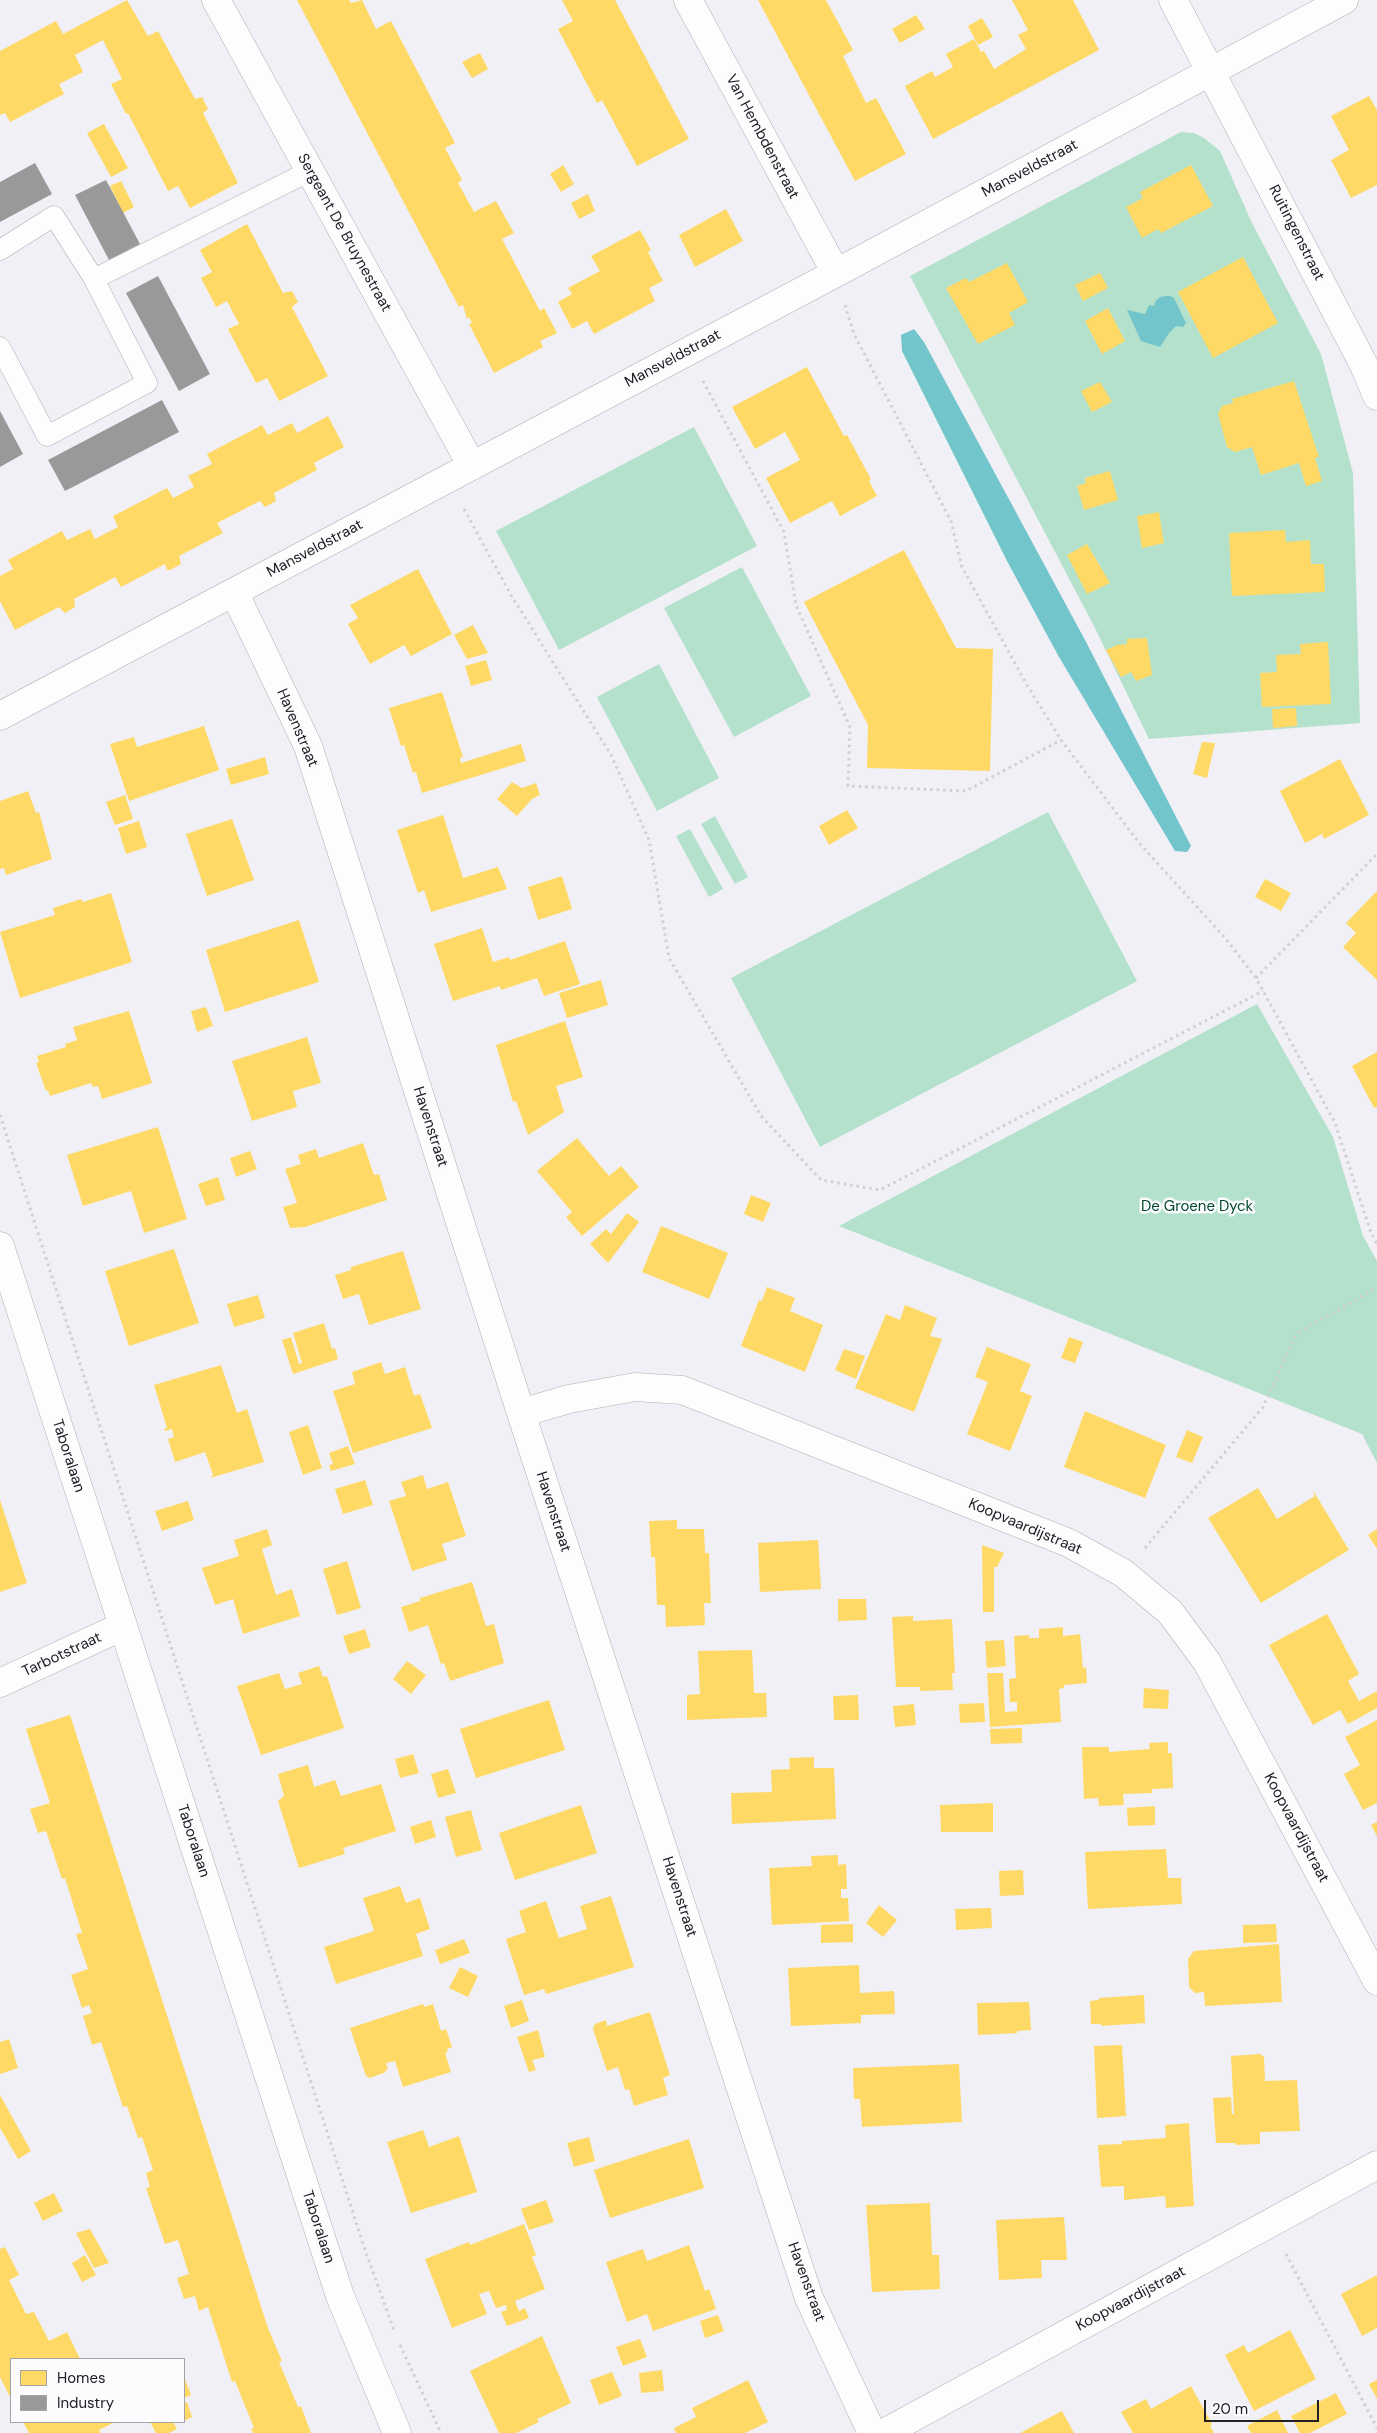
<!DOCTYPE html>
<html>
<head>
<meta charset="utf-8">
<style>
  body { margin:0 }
  #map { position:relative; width:1377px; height:2433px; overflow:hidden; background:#f1f0f6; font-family:"DM Sans",sans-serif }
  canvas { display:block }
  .legend { position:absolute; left:10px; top:2358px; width:175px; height:65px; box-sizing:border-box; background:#fcfcfe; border:1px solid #a4a4a7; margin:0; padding:6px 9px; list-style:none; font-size:15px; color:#212024 }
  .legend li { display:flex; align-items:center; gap:10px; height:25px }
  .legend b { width:25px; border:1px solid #a4a4a7 }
  .scale { position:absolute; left:1204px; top:2400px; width:115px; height:22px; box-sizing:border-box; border:2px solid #212024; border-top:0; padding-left:6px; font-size:15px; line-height:18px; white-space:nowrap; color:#212024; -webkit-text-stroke:4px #fcfcfe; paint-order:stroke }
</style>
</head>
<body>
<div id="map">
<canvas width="1377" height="2433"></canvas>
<ul class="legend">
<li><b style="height:14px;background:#ffd966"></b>Homes</li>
<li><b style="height:14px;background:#999"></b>Industry</li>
</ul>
<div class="scale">20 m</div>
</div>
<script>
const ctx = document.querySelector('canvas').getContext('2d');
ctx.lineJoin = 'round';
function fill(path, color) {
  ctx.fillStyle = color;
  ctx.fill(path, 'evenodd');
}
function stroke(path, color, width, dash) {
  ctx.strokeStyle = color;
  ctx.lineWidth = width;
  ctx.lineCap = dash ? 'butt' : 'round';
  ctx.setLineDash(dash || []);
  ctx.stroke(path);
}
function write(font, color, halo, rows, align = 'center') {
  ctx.font = font + ' "DM Sans",sans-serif';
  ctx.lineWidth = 5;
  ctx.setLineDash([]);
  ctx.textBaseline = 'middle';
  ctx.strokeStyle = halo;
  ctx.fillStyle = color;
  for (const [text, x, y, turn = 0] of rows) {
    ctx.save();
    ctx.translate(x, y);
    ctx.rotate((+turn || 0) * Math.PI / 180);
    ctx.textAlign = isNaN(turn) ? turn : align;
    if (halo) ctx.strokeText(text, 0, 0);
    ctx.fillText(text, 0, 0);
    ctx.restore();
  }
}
fill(new Path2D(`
  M1181,132L1194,133L1204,138L1220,151L1252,223L1321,354L1353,473L1360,723L1149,739L1095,628L910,276Z
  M694,427L757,546L559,650L496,531Z
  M742,567L811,696L734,737L664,608Z
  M659,664L719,778L657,811L597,697Z
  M1048,812L1137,981L820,1147L731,978Z
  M715,816L748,877L735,884L701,824Z
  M690,829L723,889L709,897L676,836Z
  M1257,1004L1333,1137L1363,1236L1377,1261V1463L1362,1434L839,1226Z`), '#b4e1cc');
fill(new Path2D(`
  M1170,296L1174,298L1186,323L1183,327L1176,326L1169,333L1160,347L1141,341L1127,310L1145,314L1149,305L1154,306C1156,297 1161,296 1170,296Z
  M914,329L924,342L1085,640L1191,846L1187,852L1175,851L1059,657L1007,561L902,351L901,335Z`), '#72c5cb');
fill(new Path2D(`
  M127,0L148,36L158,31L195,99L202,97L208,109L203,113L238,183L190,208L178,186L168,191L128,113L134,110L126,114L111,84L122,79L103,40L75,55L83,72L59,84L64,94L10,122L5,113L0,115V51L56,21L63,34Z
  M297,0H349L351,3L362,0L376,29L391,21L455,143L445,148L462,180L458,183L474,212L496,201L514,233L502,239L540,311L544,308L557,333L540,341L543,347L494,373L469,324L472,323L469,317L467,319L463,305L459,307Z
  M562,0H615L689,139L637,166L602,100L597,103L558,29L573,21Z
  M758,0H826L853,50L843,56L866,103L876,98L906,154L855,181Z
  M1012,0H1073L1099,50L933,139L905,86L932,71L935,77L953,67L946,54L974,39L981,52L984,51L994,69L1026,49L1018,35L1028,30Z
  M916,15L925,29L900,43L892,29Z
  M982,18L993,37L978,45L968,26Z
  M480,53L488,69L472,78L462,62Z
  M1369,96L1377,110V185L1351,198L1331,160L1349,150L1331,116Z
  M104,124L128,168L111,177L87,133Z
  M563,165L574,184L561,192L550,174Z
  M1191,165L1213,206L1161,233L1158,229L1142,238L1126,207L1143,198L1140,192Z
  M121,181L134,207L123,213L110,186Z
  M588,194L595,211L579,219L571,203Z
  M726,209L743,241L695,267L679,235Z
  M247,224L283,293L292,291L298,302L292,307L328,376L279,401L267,378L256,383L228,329L239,324L227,301L216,307L201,278L212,272L200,250Z
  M640,230L651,250L648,252L663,281L649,288L655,301L594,334L587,321L572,329L558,302L572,294L568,288L600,271L591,256Z
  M1243,257L1278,323L1213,358L1178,292Z
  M1007,263L1028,302L1009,313L1015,325L978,344L946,288L966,278L969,282Z
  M1100,273L1108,288L1083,301L1075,285Z
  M1108,308L1125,341L1102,354L1085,321Z
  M807,367L844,436L847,435L871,479L869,481L877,496L840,516L832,501L790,523L766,478L800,460L785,432L755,449L732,407Z
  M1294,381L1319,457L1315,458L1322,481L1306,486L1299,463L1261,475L1252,447L1235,452L1227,447L1218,414L1222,406L1233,403L1232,399Z
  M1100,382L1112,402L1092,412L1081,391Z
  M328,416L344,447L314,463L317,470L274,493L276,501L265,507L260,501L217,523L223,533L179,556L181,564L170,570H167L165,564L121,587L115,577L74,599L75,607L65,613L59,607L15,630L0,601V576L13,569L8,560L62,531L67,540L90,529L95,539L118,527L113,516L167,488L173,498L194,487L188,476L212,464L207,454L262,425L268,435L292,423L297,433Z
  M1110,471L1118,500L1084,510L1077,486L1086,483L1085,478Z
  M1159,512L1164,543L1142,548L1137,516Z
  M1285,530L1286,542L1310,540L1311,564H1324L1325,592L1232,596L1229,533Z
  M1087,544L1110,583L1087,594L1067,555Z
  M904,550L956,648L993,649L990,771L867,768L868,725L804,602Z
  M418,569L452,634L411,656L404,645L370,664L348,624L358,618L350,605Z
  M473,625L488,653L467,659L454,635Z
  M1147,638L1152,675L1136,681L1131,672L1121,677L1106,650L1117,645L1127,644V639Z
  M1328,642L1331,704L1262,707L1260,673L1277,672L1276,655L1301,654L1300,644Z
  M486,660L492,680L471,686L465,666Z
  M442,692L463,757L460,758L461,763L521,744L526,761L422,793L416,772L413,773L404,745L401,746L389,708Z
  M1296,708L1297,726L1273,728L1272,709Z
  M204,726L219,770L129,801L110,744L134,737L137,747Z
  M1202,742L1215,743L1207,778L1193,774Z
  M265,757L269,774L231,785L226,769Z
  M1340,759L1369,815L1324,839L1322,834L1305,843L1280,791Z
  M512,782L522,788L536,783L540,795L532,799L517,816L497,799Z
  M28,791L36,813L39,812L52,859L6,875L4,868L0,869V801Z
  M125,795L133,819L115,825L106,802Z
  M847,810L858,828L829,845L819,826Z
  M443,815L463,878L498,867L507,889L431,912L424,890L418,893L397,830Z
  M232,819L254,880L207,896L186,834Z
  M139,821L147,847L126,854L118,828Z
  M562,876L572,909L538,920L528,887Z
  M1265,879L1291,893L1281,911L1255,897Z
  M1377,891V980L1343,947L1356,933L1346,923Z
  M111,893L132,962L20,998L0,932L55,915L53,908L81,899L83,902Z
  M299,920L319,982L225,1012L206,950Z
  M482,928L493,962L509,957L510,960L565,941L580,984L544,996L537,978L501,990L500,986L453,1001L434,944Z
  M601,980L608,1005L567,1018L559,993Z
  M206,1007L213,1026L197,1032L191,1011Z
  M129,1011L152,1083L102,1099L98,1086L93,1087L91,1083L50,1096L48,1090L46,1091L36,1063L39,1062L37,1056L66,1047L65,1044L77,1040L73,1027Z
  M565,1021L583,1077L556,1086L564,1112L528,1135L516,1101L513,1102L496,1045Z
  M307,1037L321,1083L293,1091L297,1107L252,1121L232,1061Z
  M1377,1052V1107L1374,1108L1352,1066Z
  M158,1127L187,1219L144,1233L131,1191L83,1206L67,1155Z
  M577,1138L609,1176L621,1166L639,1187L582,1236L566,1217L572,1212L537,1171Z
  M363,1143L374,1175L379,1174L387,1200L305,1227L290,1228L283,1207L297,1203L285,1169L301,1164L298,1155L316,1149L319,1158Z
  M250,1151L257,1169L236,1177L230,1158Z
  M218,1177L225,1200L206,1206L198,1184Z
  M751,1195L771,1203L763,1222L744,1214Z
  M627,1213L639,1222L608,1263L590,1244L606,1229L611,1234Z
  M661,1226L728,1253L709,1299L642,1272Z
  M174,1249L199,1323L129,1346L105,1271Z
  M403,1251L421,1309L369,1325L359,1294L343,1299L335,1275L351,1270V1267Z
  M767,1287L795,1298L790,1311L823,1325L805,1372L741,1346L759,1300L762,1301Z
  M258,1295L265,1318L234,1327L227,1304Z
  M905,1305L937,1318L930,1336L942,1339L914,1412L855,1388L886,1314L900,1320Z
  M324,1323L332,1349L335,1348L338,1359L293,1374L282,1340L291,1337L299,1364L302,1363L293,1333Z
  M1069,1337L1083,1342L1075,1363L1061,1358Z
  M987,1347L1031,1364L1020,1391L1032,1396L1010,1451L967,1434L988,1382L975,1377Z
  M844,1349L865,1356L856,1379L835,1370Z
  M381,1362L385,1374L405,1367L414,1396L420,1394L432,1428L353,1453L333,1391L355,1384L352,1372Z
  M221,1365L237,1413L247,1409L264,1462L210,1478L213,1475L205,1452L175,1462L168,1439L174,1437L172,1429L165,1431L164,1429L167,1428L154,1385Z
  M1085,1411L1166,1445L1145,1498L1064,1467Z
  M308,1425L322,1468L303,1475L289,1432Z
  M1187,1430L1203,1437L1192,1463L1176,1457Z
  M348,1446L355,1464L331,1471L329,1465L333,1464L329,1453Z
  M423,1475L427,1489L448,1482L466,1536L442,1544L447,1560L412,1571L389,1501L406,1496L401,1482Z
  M365,1480L373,1505L343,1514L335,1489Z
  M1258,1488L1277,1519L1315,1496L1313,1493L1314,1492L1349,1550L1261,1603L1208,1518Z
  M0,1500L27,1583L0,1592Z
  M188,1501L194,1520L162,1531L155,1511Z
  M677,1520V1529H704L705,1553H709L711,1603H704L705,1625L666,1627L665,1605H657L655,1557H651L649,1521Z
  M267,1529L272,1545L262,1549L276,1595L292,1589L300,1616L243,1634L233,1599L215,1605L202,1568L239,1556L234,1540Z
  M1377,1529V1549L1368,1535Z
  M818,1540L821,1589L760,1592L758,1543Z
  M982,1545L1004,1553L997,1567H994V1612H983Z
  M347,1561L361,1608L337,1615L323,1569Z
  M472,1582L486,1626L494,1624L504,1663L450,1681L444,1663L441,1664L428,1625L409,1632L401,1607L420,1601V1598Z
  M838,1599H866L867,1620L838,1621Z
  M1327,1614L1359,1674L1348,1681L1359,1701L1377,1691V1708L1348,1724L1340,1710L1313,1725L1269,1645Z
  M913,1616V1621L952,1619L955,1673H952L953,1690L920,1691V1687H896L892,1617Z
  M1063,1627V1636L1080,1634L1083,1668L1086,1667L1087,1683L1064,1685V1688L1059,1689L1061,1722L990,1727L987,1673H1003L1005,1712L1017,1711V1702H1010L1009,1679L1016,1678L1014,1636L1029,1635V1638H1039V1629Z
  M365,1629L371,1647L349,1654L343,1636Z
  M1004,1640L1006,1666L987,1668L985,1641Z
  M752,1650L754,1693H766L767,1717L687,1720V1695L700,1694L698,1651Z
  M407,1661L426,1675L411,1694L393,1679Z
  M319,1666L323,1677L327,1676L344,1728L261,1755L237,1686L279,1673L285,1689L302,1684L298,1673Z
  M1144,1688L1169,1690L1168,1709L1143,1708Z
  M858,1695L859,1720H834L833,1696Z
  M549,1700L565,1750L476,1778L460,1729Z
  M984,1703L985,1722L960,1723L959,1704Z
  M914,1704L916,1725L895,1727L893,1706Z
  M70,1715L268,2328L282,2361L279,2362L298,2407L301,2406L311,2433H253L251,2429L254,2428L235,2381L232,2382L208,2307L199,2311L195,2296L184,2299L177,2278L189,2274L178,2240L165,2244L146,2188L150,2187L146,2173L153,2170L142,2137L138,2138L127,2106L123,2107L101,2042L92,2045L83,2016L92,2013L89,2005L82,2008L71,1975L88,1969L76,1934L82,1933L65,1878L62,1879L46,1831L38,1833L30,1809L50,1803L26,1729Z
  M1377,1720V1803L1363,1810L1344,1774L1360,1765L1345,1737Z
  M1022,1728V1743L991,1744L990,1729Z
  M1168,1742V1753H1172L1173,1788L1152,1789V1793L1123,1794L1124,1805L1099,1806L1098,1798L1084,1799L1082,1747H1109V1752L1150,1749L1149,1743Z
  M413,1754L419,1773L400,1778L395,1759Z
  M814,1757V1768H834L836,1819L732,1824L731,1793L772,1792L771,1770L790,1769L789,1758Z
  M308,1765L314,1787L335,1780L341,1796L381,1784L396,1831L343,1848L345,1854L299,1868L278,1801L284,1796L278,1774Z
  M448,1769L456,1793L438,1798L431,1774Z
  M993,1803V1832H941L940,1805Z
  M581,1805L597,1853L515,1880L499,1833Z
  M1155,1806V1825L1128,1826L1127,1808Z
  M471,1810L482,1850L456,1857L445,1817Z
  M431,1820L436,1837L415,1844L410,1827Z
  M1377,1822V1836L1371,1825Z
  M1166,1849L1168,1878H1181L1182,1904L1088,1909L1085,1852Z
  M838,1855V1865L846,1864L847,1889H841V1898H848L849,1921L772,1925L769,1868L812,1866L811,1856Z
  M1023,1870L1024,1895L1000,1896L999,1871Z
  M400,1886L406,1903L420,1898L430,1929L416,1934L423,1956L336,1984L324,1947L374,1931L363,1898Z
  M611,1896L634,1967L546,1994L544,1989L524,1995L506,1939L526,1932L519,1911L546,1901L559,1938L587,1929L580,1906Z
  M879,1905L897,1920L883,1937L866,1923Z
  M991,1908L992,1928L956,1930L955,1909Z
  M853,1924V1942L821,1943V1925Z
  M1276,1924L1277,1942L1243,1943V1925Z
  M464,1939L470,1953L440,1964L435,1950Z
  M1279,1944L1282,2002L1205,2006L1204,1992L1195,1993L1189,1987L1188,1959L1194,1951Z
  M859,1965L860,1993L894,1991L895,2014L861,2015V2023L791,2026L788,1968Z
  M460,1967L478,1976L468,1997L449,1988Z
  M1144,1995L1145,2023L1101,2026V2024H1091L1090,2001L1099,2000V1998Z
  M522,2000L529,2021L511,2028L504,2006Z
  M1029,2002L1031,2030L1017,2031V2033L978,2035L977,2003Z
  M423,2004L424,2007L433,2004L441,2031L446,2029L452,2047L447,2049L448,2052L445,2053L451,2072L403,2087L395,2061L386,2063L388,2070H385L386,2072L370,2078L366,2076L350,2028Z
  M650,2012L670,2075L663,2078L668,2095L634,2106L629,2089L625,2090L618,2067L607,2071L593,2029L595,2024L606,2020L607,2026Z
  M538,2030L545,2057L532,2060L536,2070L529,2072L517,2037Z
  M9,2039L18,2068L0,2074V2042Z
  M1122,2045L1126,2116L1097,2118L1094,2046Z
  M1260,2054L1264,2057L1265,2081L1297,2080L1300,2131L1260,2132V2144L1236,2145L1235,2143H1216L1213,2098L1231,2097L1232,2114H1234L1231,2056Z
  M959,2064L962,2122L862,2127L860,2099H854L853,2068Z
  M0,2095L31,2151L18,2159L0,2128Z
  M1189,2123L1194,2206L1166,2208L1165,2196L1124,2200V2186L1101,2187L1098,2145L1122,2144V2141L1166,2138L1165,2125Z
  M423,2130L429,2147L459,2136L477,2192L411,2213L387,2142Z
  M589,2137L595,2161L574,2167L567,2143Z
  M689,2139L704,2188L610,2218L594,2170Z
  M54,2193L63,2211L43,2221L34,2203Z
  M546,2200L554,2222L529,2230L521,2209Z
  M930,2203L932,2255H939L940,2289L872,2292L866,2205Z
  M1064,2217L1067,2260H1041L1042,2278L999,2280L996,2220Z
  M524,2224L536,2255L532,2257L545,2289L515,2301L519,2311L525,2308L529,2318L507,2326L501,2312L507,2310L506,2305L496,2308L489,2291L479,2294L487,2314L452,2328L425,2259L469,2242L470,2245Z
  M90,2229L109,2263L94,2268L76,2233Z
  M689,2245L705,2291L709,2289L716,2309L653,2331L647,2314L627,2322L606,2262L643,2249L647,2261Z
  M5,2247L19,2275L9,2280L26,2314L34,2312L49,2341L67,2332L80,2359H11V2399L0,2377V2249Z
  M85,2255L96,2275L82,2282L72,2263Z
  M1377,2275V2328L1362,2336L1341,2294Z
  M718,2315L724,2331L705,2338L700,2321Z
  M1290,2330L1316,2379L1254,2411L1225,2355L1244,2345L1248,2353Z
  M542,2336L571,2403L537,2419L539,2422L516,2433H499L470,2371Z
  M640,2339L647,2357L623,2366L616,2347Z
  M662,2370L664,2391L641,2393L639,2373Z
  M612,2372L622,2396L599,2405L590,2380Z
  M184,2376L191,2395L184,2398Z
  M748,2380L768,2422L745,2433H676L674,2428L696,2417L692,2408Z
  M1377,2380V2399L1369,2384Z
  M1191,2386L1212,2424L1210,2426L1214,2433H1133L1121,2412L1146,2399L1151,2409Z
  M1336,2393L1347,2414L1310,2433H1300L1291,2416Z
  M187,2402L192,2417L184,2421V2403Z
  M1277,2410L1288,2433H1251L1247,2426Z
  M1062,2411L1074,2433H1020Z
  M23,2422H115L99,2430L101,2433H29Z
  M150,2422H173L177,2429L169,2433H156Z`), '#ffd966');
fill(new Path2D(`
  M35,163L52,194L0,222V182Z
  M106,180L140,244L109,260L75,195Z
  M158,276L210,374L179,391L126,293Z
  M162,400L179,432L65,491L48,460Z
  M0,411L23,454L0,467Z`), '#999');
const service = new Path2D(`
  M0,250L54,216L94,279L147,383L47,436L0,347
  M94,279L310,171`);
const minor = new Path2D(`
  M216,0L472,466
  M688,0L836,273
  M1173,0L1364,365L1377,396
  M234,592L308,746L521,1413L809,2298L872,2433
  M0,716L836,273L1344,0
  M521,1413L569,1399L635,1387L682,1390L1069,1543L1123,1573L1170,1612L1207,1662L1377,1981
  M0,1683L123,1626
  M884,2433L1377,2165`);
const tertiary = new Path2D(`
  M0,1246L340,2296L397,2433`);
stroke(service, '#b0afb3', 21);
stroke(minor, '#b0afb3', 29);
stroke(tertiary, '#b0afb3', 29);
stroke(new Path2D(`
  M845,305L854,334L951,521L962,567L1027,685L1061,740L1140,844L1226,939L1256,978L1335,1123L1370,1230L1377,1244
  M703,381L784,532L796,605L850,727L848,786L966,791L1061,740
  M464,509L511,595L611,755L649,840L669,958L761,1116L821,1180L880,1190L1263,991
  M1256,978L1377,854
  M0,1115L364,2247L395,2333
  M1145,1548L1263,1407L1297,1333L1377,1288
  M1286,2254L1377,2428
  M400,2345L441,2433`), '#d0d0d2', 3, [2.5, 4]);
stroke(service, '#fdfdfe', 20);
stroke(minor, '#fdfdfe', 28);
stroke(tertiary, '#fdfdfe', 28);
write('15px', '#212024', '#fcfcfe', [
  ["Van Hembdenstraat",762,137,62],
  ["Mansveldstraat",1030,169,-28],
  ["Sergeant De Bruynestraat",344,233,61],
  ["Ruitingenstraat",1296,233,63],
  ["Mansveldstraat",673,359,-28],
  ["Mansveldstraat",315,549,-28],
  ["Havenstraat",297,728,67],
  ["Havenstraat",430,1127,72],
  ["Taboralaan",68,1456,72],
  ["Havenstraat",553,1512,72],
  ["Koopvaardijstraat",1025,1527,23],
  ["Tarbotstraat",62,1655,-25],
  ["Koopvaardijstraat",1296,1828,62],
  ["Taboralaan",193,1841,72],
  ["Havenstraat",679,1897,72],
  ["Taboralaan",318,2227,72],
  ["Havenstraat",806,2282,70],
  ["Koopvaardijstraat",1131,2299,-28]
]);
write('15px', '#01482c', '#fcfcfe', [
  ["De Groene Dyck",1197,1207]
]);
</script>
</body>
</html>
